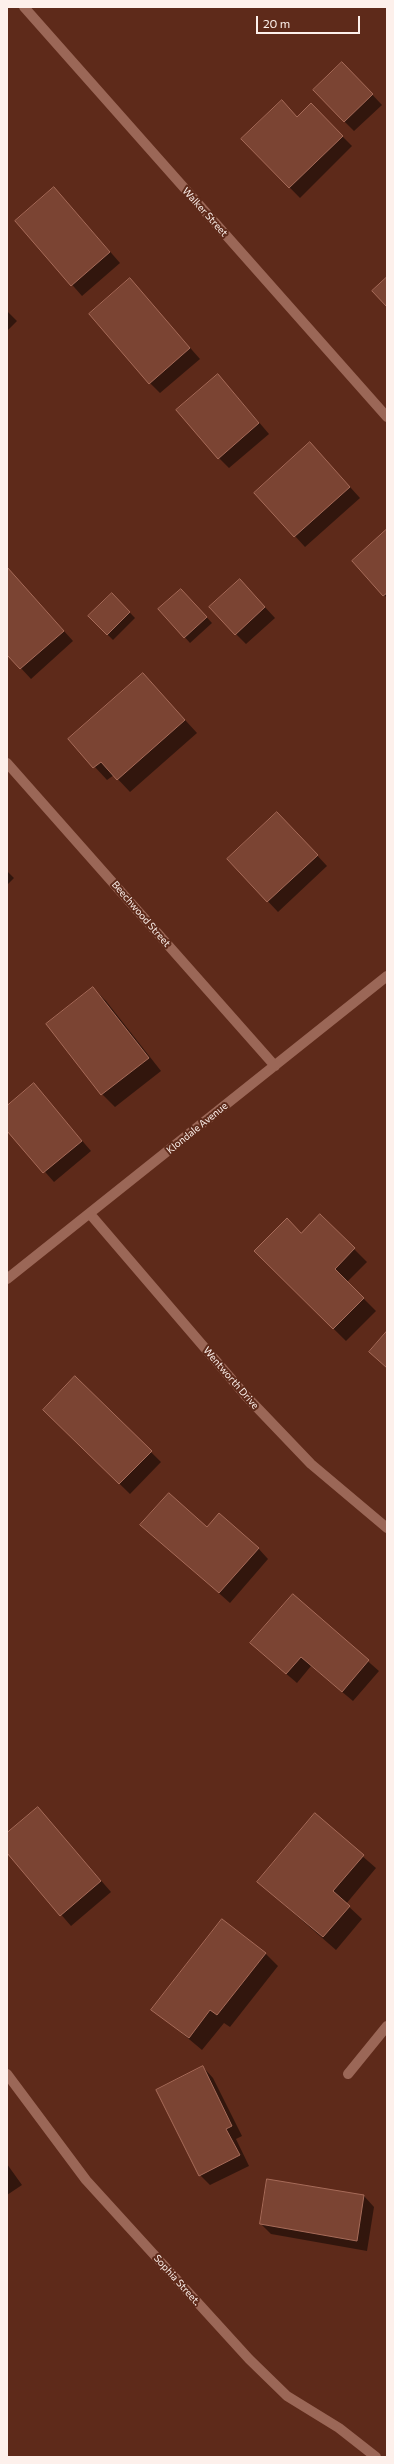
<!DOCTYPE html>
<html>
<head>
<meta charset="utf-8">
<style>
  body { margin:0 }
  #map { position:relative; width:394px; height:2464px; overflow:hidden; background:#5e2a1a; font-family:Commissioner,sans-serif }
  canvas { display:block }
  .frame { position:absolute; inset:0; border:8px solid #fdf0eb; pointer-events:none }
  .scale { position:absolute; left:256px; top:16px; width:104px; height:18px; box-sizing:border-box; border:2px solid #fdf0eb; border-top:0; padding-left:5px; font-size:12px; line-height:14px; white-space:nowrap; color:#fdf0eb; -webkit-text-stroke:3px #5e2a1a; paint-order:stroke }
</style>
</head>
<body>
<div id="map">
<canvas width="394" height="2464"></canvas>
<div class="frame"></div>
<div class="scale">20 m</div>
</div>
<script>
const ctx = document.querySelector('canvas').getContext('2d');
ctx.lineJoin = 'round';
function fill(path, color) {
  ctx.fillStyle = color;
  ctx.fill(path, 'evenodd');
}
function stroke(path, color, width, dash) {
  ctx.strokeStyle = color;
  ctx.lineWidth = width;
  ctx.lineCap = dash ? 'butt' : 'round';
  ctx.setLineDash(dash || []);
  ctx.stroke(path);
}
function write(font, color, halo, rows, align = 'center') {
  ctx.font = font + ' Commissioner,sans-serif';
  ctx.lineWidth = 4;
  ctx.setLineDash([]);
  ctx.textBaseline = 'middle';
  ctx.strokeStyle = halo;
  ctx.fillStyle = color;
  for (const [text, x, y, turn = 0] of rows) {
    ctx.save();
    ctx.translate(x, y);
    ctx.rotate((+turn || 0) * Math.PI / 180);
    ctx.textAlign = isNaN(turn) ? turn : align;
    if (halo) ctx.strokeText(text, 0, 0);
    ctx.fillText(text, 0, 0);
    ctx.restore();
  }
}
fill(new Path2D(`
  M352,73L382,105L354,131L344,121Z
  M311,105L352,146L300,198L243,140L298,118Z
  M64,199L120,263L82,296L16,221Z
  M130,280L200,359L160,393L150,383Z
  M7,311L17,321L7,331Z
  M228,386L269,434L229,468L219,458Z
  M320,454L360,498L305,547L256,493Z
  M387,530V598L353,561Z
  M7,568L73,641L31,679L7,653Z
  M250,591L275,618L246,644L236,634Z
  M112,594L135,618L113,640L89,616Z
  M187,596L212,623L190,643L160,609Z
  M143,674L197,733L130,792L114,775L107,780L69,739Z
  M288,824L327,866L278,912L228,859Z
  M7,871L14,878L7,885Z
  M93,988L106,1001L161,1071L115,1107L102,1094Z
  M34,1085L91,1151L54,1182L7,1129V1107Z
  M320,1215L367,1262L347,1282L376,1311L346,1341L255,1251L302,1234Z
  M75,1377L161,1462L130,1494L44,1410Z
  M142,1525L207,1528L258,1548L268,1559L230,1603Z
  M293,1596L379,1671L353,1701L311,1666L297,1683L262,1653Z
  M38,1808L111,1892L71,1926L7,1852V1834Z
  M315,1815L376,1868L346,1904L362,1919L336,1950L258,1882Z
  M265,1953L278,1966L230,2027L224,2023L202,2050L153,2009Z
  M203,2067L213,2078L242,2136L236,2139L249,2166L210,2185L200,2175Z
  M7,2164L22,2185L7,2195Z
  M364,2196L374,2207L367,2251L271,2234L261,2224Z`), '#0007');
const building = new Path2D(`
  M342,62L373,94L344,122L313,90Z
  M282,100L297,117L311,103L343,136L289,188L241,139Z
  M54,187L110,252L71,286L15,221Z
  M387,277V307L372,291Z
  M130,278L190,348L149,384L89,314Z
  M218,374L259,423L218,459L176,410Z
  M310,442L350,487L294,537L254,493Z
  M387,529V593L383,596L352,561Z
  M7,567L64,631L20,669L7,655Z
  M240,579L265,607L235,635L209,607Z
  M181,589L207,617L184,638L158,609Z
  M112,593L130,612L107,635L88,616Z
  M143,673L185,720L117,780L101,762L93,768L68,739Z
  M277,812L318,855L267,902L227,859Z
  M93,987L149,1058L101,1095L46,1024Z
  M34,1083L82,1141L43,1173L7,1131V1106Z
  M320,1214L355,1248L335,1269L364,1298L333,1329L254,1251L287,1218L301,1233Z
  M387,1331V1368L369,1352Z
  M75,1376L152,1451L119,1484L43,1410Z
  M169,1493L207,1527L219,1513L259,1548L219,1593L140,1525Z
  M293,1594L369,1660L342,1692L301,1657L286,1674L250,1643Z
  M38,1807L101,1881L60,1916L7,1853V1833Z
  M315,1813L364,1855L333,1891L350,1906L323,1937L257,1882Z
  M222,1919L266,1953L217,2015L210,2010L189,2038L151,2010Z
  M203,2066L232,2126L226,2129L240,2155L199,2176L156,2090Z
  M267,2179L364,2195L357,2241L260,2224Z`);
fill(building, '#7b4433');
stroke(building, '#a66b59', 1);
stroke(new Path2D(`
  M24,7L387,417
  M7,763L275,1066
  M90,1214L246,1396L311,1464L387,1528
  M7,1279L387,976
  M7,2074L86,2180L249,2359L287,2396L339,2428L376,2457
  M348,2074L387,2026`), '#9b6757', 10);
write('10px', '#fdf0eb', '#5e2a1a', [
  ["Walker Street",205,212,48],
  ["Beechwood Street",141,914,49],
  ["Klondale Avenue",197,1128,-39],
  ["Wentworth Drive",231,1378,49],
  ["Sophia Street.",177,2280,48]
]);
</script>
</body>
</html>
